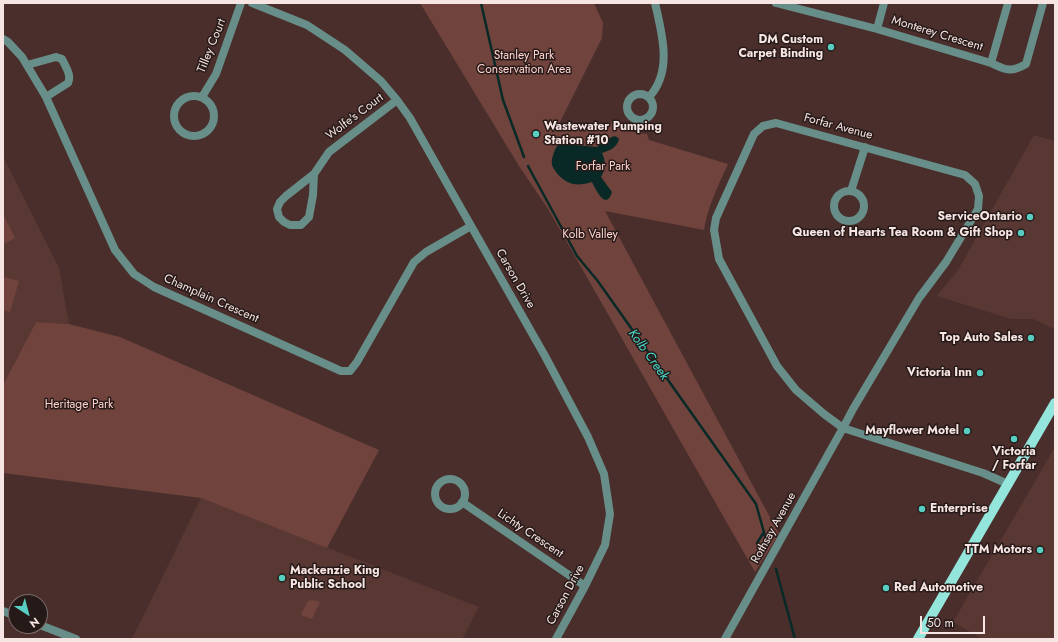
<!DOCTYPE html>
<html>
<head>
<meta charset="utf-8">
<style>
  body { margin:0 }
  #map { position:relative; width:1058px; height:642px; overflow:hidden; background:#492e2b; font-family:Jost,sans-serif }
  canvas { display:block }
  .frame { position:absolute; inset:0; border:4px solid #f7e5e3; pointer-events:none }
  .north { position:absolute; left:8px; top:594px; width:40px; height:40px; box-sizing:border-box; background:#261a19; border:1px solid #7a6b6a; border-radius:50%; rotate:144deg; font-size:11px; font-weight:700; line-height:16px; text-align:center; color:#f7e5e3 }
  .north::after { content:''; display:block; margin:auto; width:14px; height:18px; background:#57cec1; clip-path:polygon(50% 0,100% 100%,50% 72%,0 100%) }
  .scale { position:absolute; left:920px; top:616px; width:65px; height:18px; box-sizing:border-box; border:2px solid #f7e5e3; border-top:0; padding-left:5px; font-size:12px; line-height:14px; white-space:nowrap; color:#f7e5e3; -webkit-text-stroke:3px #261a19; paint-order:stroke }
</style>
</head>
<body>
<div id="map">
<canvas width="1058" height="642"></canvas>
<div class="frame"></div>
<div class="north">N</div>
<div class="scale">50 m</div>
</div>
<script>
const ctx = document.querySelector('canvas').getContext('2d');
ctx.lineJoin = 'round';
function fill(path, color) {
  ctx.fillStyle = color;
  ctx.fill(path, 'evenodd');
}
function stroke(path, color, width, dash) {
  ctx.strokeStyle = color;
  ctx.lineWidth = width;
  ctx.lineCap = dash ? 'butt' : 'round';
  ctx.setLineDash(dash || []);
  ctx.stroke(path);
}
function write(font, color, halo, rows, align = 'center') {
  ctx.font = font + ' Jost,sans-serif';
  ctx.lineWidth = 3;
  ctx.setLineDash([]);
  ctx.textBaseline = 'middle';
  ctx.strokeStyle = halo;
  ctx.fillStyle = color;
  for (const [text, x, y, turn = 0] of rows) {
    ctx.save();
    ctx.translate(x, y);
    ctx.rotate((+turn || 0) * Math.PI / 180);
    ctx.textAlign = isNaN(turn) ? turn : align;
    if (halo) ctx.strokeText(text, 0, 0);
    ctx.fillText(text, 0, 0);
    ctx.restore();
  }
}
fill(new Path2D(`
  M1034,135L1055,141V329L1033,319H1011L937,296L958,270Z
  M3,156L59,268L69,324L36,322L3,385Z
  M1055,447V639H982L953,622Z
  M201,498L479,607L462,639H132Z`), '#593834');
fill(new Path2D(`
  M420,3H594L603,23L602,38L558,126L619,122C626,131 635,133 647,134L649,140L728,164C718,186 708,206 704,230L605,211L779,534L755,572L548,209L519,166Z
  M3,214L15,238L3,244Z
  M3,277L19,281L10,312L3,310Z
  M36,322L69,324L120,337L379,450L327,548L201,498L3,473V385Z
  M309,576L314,586L303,591L298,581Z
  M313,600L320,602L312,619L303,616L301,614L308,601Z`), '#71433d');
fill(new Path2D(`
  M614,136L617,137L619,139C617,148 610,150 602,153C606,162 606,168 601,177L612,192C606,212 595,188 592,182C586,184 579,185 573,184C564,182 555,173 552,165C551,159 554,151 557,146L563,144L597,147L608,139Z`), '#082926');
stroke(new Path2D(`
  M481,3L503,100L524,157
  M528,166L577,256L597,280L756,504L767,543
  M757,543L764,532
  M776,569L795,639`), '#082926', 2.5);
stroke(new Path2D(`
  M252,3L307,25L345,50L381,81L397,100L410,118L458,203L545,356L588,437L604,474L610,514L605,545L585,586L556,639
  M776,3L877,29L991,63C1006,70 1011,73 1026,64L1043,3
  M877,29L884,3
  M3,39L8,42L22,57L46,97L115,250L134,274L154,287L341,371H350L357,362L414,262L426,252L471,226
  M991,63L1008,3
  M27,65L56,57L62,59C65,66 72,75 68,83L46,97
  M627 107a13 13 0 1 1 26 0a13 13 0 1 1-26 0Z
  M174 116a20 20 0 1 1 40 0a20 20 0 1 1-40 0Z
  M202,97L216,74L241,3
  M649,97C673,71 662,34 655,3
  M314,174L313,195L309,217L301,225H290L284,222L279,217L277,209L280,202L286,196L314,174L329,152L397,100
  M851,191L865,147
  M834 206a15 15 0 1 1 30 0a15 15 0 1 1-30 0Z
  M435 494a15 15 0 1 1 30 0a15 15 0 1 1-30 0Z
  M462,502L585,586
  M3,611L16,616
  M40,625L76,639
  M725,639L843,428L853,409L919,298L946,262L978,209L979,196L975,184L965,175L776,123L763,126L754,134L716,218L714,230L719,259L777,366L796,390L824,414L843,428L983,473L1008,484`), '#688e89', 8);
stroke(new Path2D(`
  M918,639L1055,403`), '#94e5db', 10);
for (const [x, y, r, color] of [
  [831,47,4,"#57cec1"],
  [536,134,4,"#57cec1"],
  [1030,217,4,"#57cec1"],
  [1021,233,4,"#57cec1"],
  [1031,338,4,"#57cec1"],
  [980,373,4,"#57cec1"],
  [967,431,4,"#57cec1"],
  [1014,439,4,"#57cec1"],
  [922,509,4,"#57cec1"],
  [1040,550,4,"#57cec1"],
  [282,578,4,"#57cec1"],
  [886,588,4,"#57cec1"]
]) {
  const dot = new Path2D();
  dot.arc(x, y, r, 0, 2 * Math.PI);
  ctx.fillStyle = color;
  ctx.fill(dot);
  stroke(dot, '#261a19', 1.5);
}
write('12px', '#f7e5e3', '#261a19', [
  ["Monterey Crescent",937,34,17],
  ["Tilley Court",212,46,-68],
  ["Wolfe's Court",355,117,-37],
  ["Forfar Avenue",838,127,15],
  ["Carson Drive",515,279,60],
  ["Champlain Crescent",211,299,24],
  ["Rothsay Avenue",774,528,-61],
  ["Lichty Crescent",530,534,34],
  ["Carson Drive",566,595,-62]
]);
write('bold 12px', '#f7e5e3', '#261a19', [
  ["DM Custom",823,40],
  ["Carpet Binding",823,54],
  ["Wastewater Pumping",544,127,"left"],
  ["Station #10",544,141,"left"],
  ["ServiceOntario",1022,217],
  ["Queen of Hearts Tea Room & Gift Shop",1013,233],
  ["Top Auto Sales",1023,338],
  ["Victoria Inn",972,373],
  ["Mayflower Motel",959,431],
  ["Victoria",1014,452,"center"],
  ["/ Forfar",1014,466,"center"],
  ["Enterprise",930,509,"left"],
  ["TTM Motors",1032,550],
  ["Mackenzie King",290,571,"left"],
  ["Public School",290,585,"left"],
  ["Red Automotive",894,588,"left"]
], 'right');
write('12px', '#ffd3cd', '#261a19', [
  ["Stanley Park",524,56],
  ["Conservation Area",524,70],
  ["Forfar Park",603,167],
  ["Kolb Valley",590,235],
  ["Heritage Park",79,405]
]);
write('italic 13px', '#48ddce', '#261a19', [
  ["Kolb Creek",648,355,54]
]);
</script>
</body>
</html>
